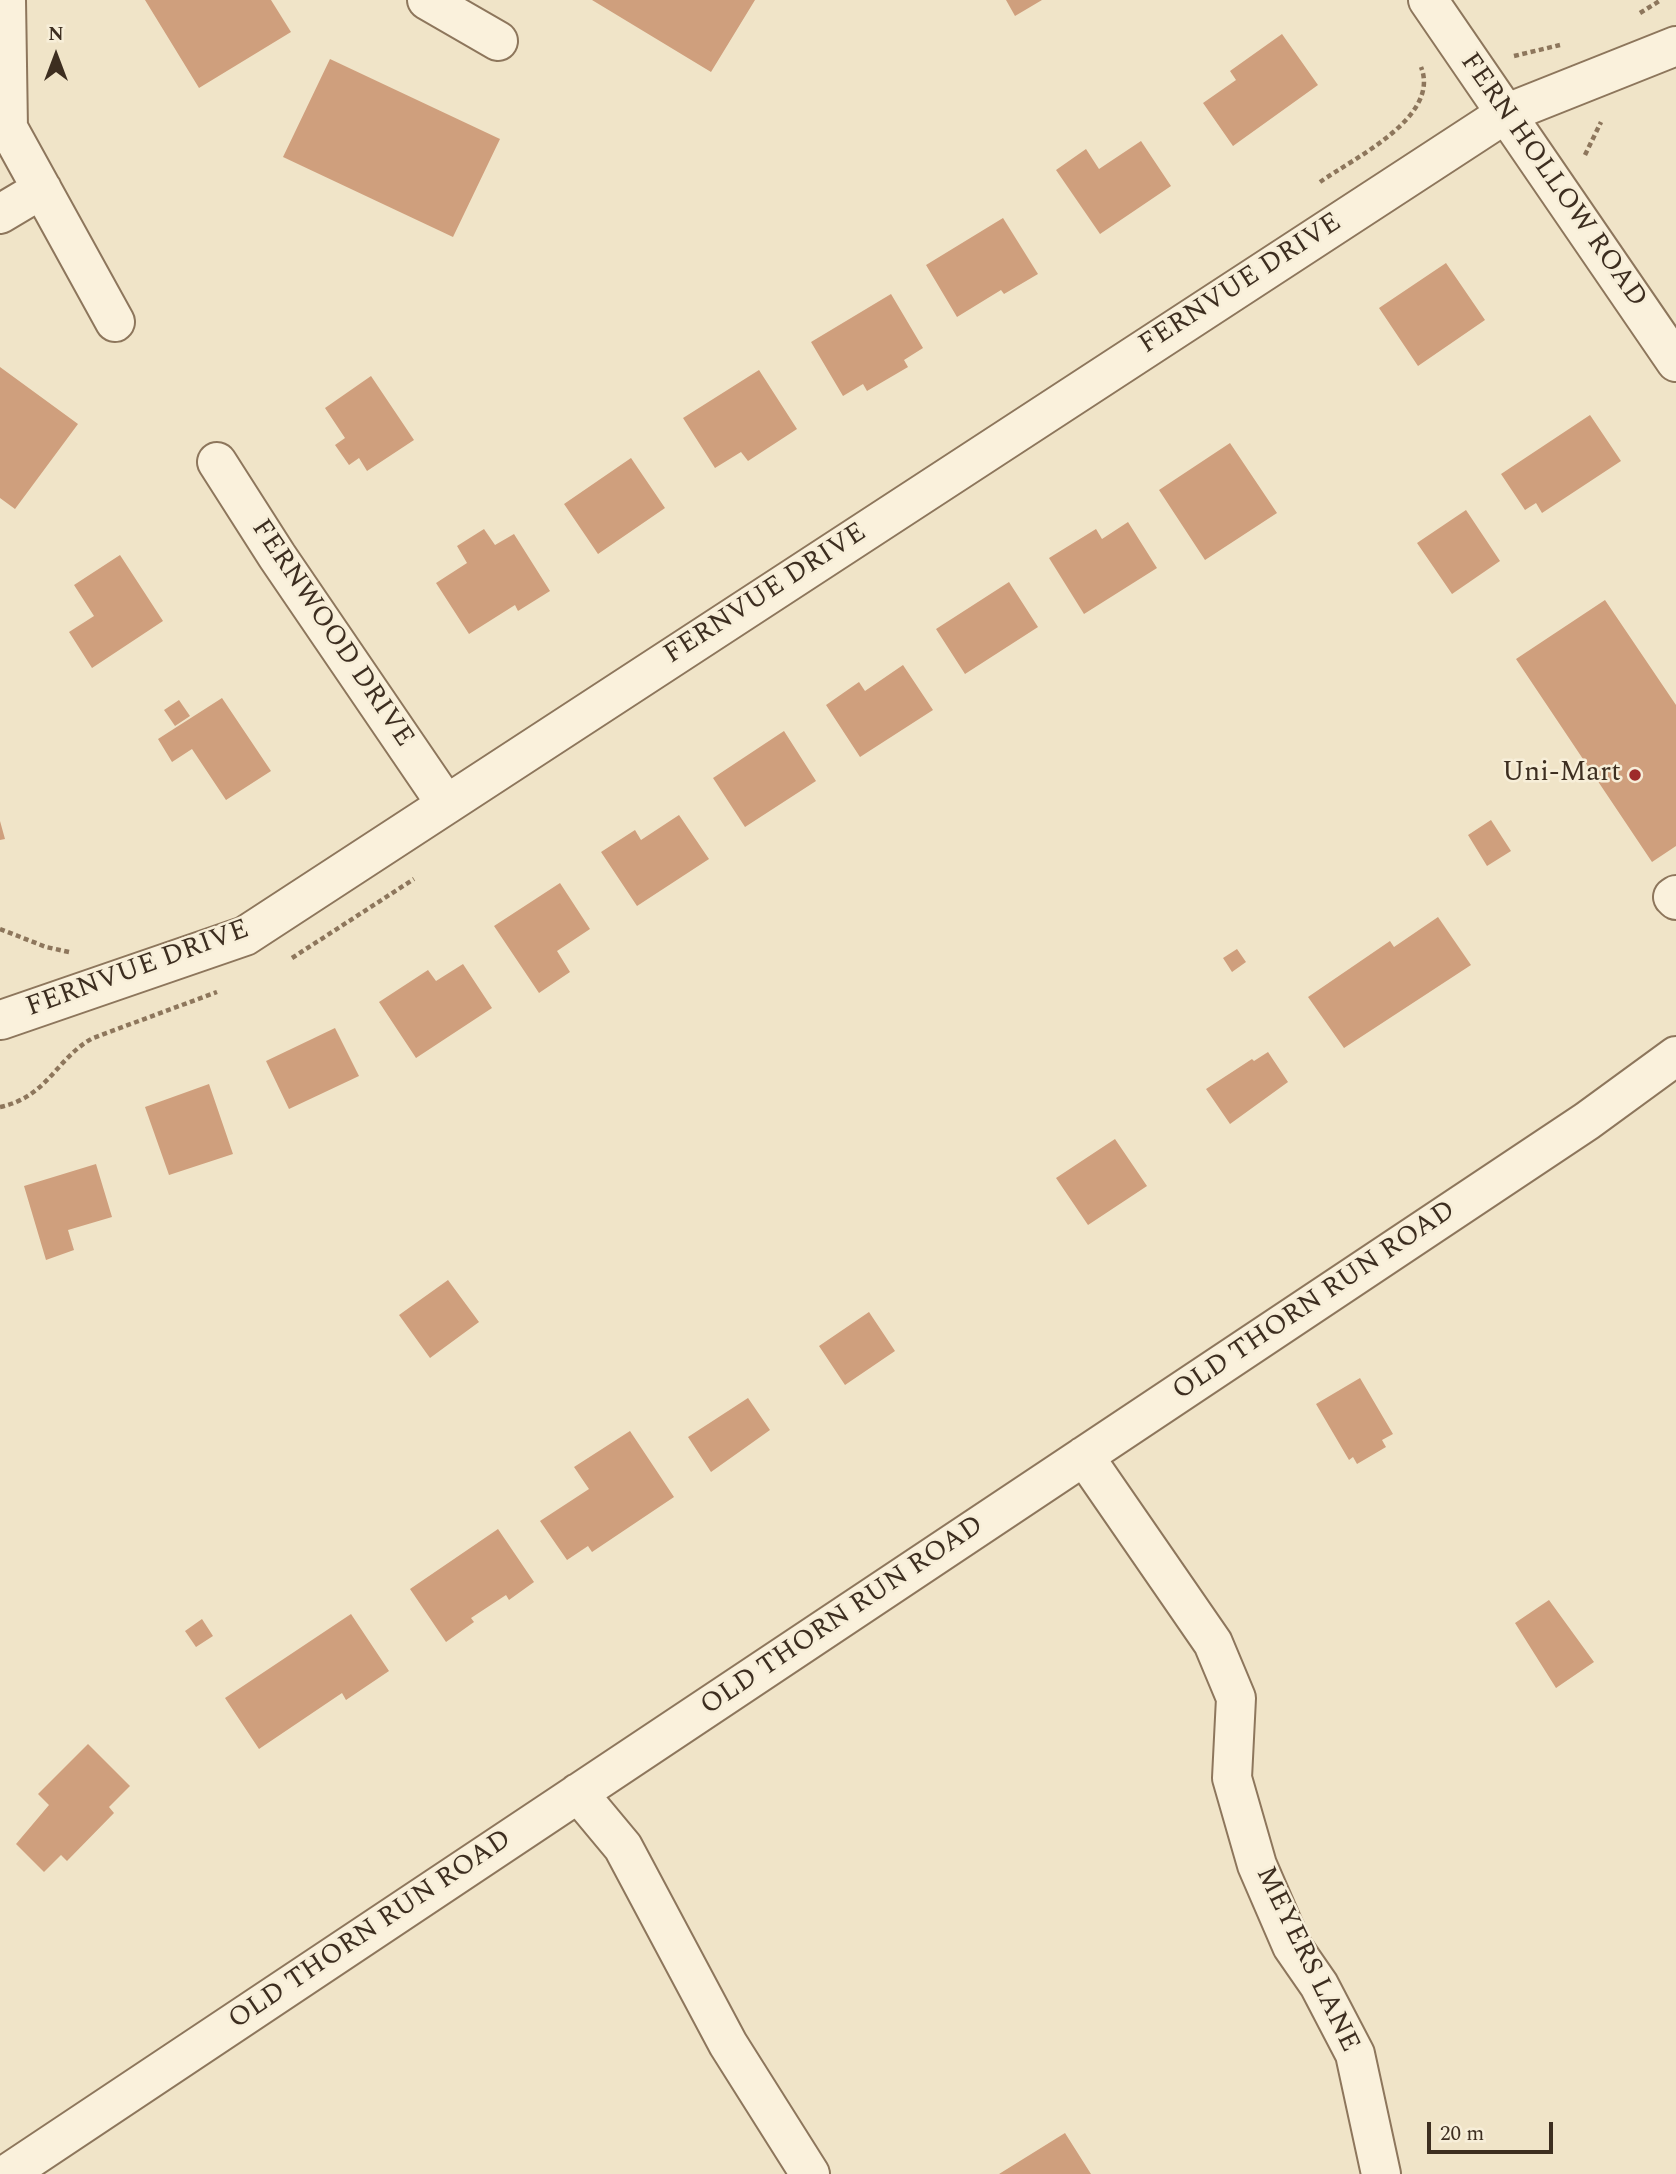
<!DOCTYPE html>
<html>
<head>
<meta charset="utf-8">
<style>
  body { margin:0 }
  #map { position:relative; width:1676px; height:2174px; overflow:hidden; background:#f0e4c8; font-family:Spectral,serif }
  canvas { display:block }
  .north { position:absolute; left:21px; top:21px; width:70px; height:70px; -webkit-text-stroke:5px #f7eed8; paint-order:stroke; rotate:0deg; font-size:19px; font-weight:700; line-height:28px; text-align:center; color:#3d2e20 }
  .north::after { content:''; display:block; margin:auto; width:24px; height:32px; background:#3d2e20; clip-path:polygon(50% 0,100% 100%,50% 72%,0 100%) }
  .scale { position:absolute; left:1427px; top:2122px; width:126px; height:32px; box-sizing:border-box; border:4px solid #3d2e20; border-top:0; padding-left:9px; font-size:21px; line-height:24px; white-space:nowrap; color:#3d2e20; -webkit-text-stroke:5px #f7eed8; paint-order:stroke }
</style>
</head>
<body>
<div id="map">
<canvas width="1676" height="2174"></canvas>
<div class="north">N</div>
<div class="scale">20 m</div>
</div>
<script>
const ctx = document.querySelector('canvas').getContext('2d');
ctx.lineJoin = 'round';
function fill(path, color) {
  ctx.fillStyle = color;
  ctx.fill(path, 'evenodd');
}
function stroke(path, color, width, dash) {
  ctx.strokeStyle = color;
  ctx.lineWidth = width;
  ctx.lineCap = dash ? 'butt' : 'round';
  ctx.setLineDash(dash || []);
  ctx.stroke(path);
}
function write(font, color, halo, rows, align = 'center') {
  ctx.font = font + ' Spectral,serif';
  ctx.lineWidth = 5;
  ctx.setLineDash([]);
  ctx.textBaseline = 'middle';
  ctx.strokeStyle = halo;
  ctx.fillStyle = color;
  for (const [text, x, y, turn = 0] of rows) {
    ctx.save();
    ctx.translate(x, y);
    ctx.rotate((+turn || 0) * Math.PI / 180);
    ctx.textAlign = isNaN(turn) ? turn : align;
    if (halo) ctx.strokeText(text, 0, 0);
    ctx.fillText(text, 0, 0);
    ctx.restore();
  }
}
fill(new Path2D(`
  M145,0H271L291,32L199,88Z
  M592,0H755L711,72Z
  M1006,0H1042L1015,16Z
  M1282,34L1318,85L1233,146L1203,103L1236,80L1230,71Z
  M330,59L500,139L453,237L283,157Z
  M1141,141L1171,186L1100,234L1056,170L1086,149L1099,169Z
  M1003,218L1038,274L1004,294L1001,290L957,317L926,265Z
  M1446,263L1485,320L1418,366L1379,308Z
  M891,294L923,348L904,360L908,367L867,391L863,384L843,396L811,342Z
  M0,367L78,424L15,509L0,498Z
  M759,370L797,429L748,461L741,452L715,468L683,418Z
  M371,376L414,440L367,471L359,458L349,465L335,445L345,438L325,408Z
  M1590,415L1621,461L1542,513L1536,503L1525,510L1501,474Z
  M1230,443L1277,513L1205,560L1159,490Z
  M631,458L665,508L598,554L564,504Z
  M1466,510L1500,561L1452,594L1417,543Z
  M1128,522L1157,568L1084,614L1049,558L1096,529L1102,539Z
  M484,529L495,545L514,534L550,591L518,611L515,605L469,634L436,583L467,563L457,546Z
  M120,555L163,621L92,668L69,632L94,616L74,585Z
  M1009,582L1038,627L965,674L936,629Z
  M1605,600L1676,705V846L1652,862L1516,659Z
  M903,665L933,710L860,757L826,705L859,682L865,691Z
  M222,698L271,771L226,800L192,749L172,762L158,739Z
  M179,700L190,716L175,726L164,710Z
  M784,731L816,781L745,827L713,778Z
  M679,815L709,859L637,906L601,852L635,830L641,840Z
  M1491,820L1511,851L1487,866L1468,835Z
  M0,821L5,839L0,840Z
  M560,883L590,929L557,951L570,972L539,993L494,926Z
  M1438,917L1471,965L1344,1048L1308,997L1390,941L1394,947Z
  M1237,949L1246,962L1232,972L1223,958Z
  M463,964L492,1008L416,1058L379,1002L428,970L436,981Z
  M335,1028L359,1076L289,1109L266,1061Z
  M1268,1052L1288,1082L1230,1124L1206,1089L1252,1059L1254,1061Z
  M209,1084L233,1154L169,1175L145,1107Z
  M1115,1139L1147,1186L1088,1225L1056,1178Z
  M96,1164L112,1217L68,1230L74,1250L46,1260L24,1186Z
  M448,1280L479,1322L430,1358L399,1315Z
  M869,1312L895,1351L845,1385L819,1346Z
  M1360,1378L1393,1434L1382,1440L1386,1447L1357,1464L1353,1457L1349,1460L1316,1404Z
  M748,1398L770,1430L711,1472L688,1437Z
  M630,1431L674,1497L592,1552L588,1546L567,1560L540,1521L589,1489L574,1467Z
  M498,1529L534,1582L509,1600L506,1595L471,1618L474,1622L446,1642L410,1589Z
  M1549,1600L1594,1662L1556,1688L1515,1623Z
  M351,1614L389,1671L346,1700L342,1693L259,1749L225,1698Z
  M202,1619L213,1636L196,1647L185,1631Z
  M88,1744L130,1786L109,1807L114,1813L67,1861L61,1855L44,1872L16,1844L49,1805L38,1794Z
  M1065,2133L1091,2174H999Z`), '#cf9f7d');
const minor = new Path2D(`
  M6,0L8,128L115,322
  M427,0L498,41
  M1428,0L1676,362
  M0,214L42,189
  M217,462L277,556L446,804
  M1676,895L1673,897L1676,900
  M1,1020L245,936L1505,114L1676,46
  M1084,1456L1213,1643L1236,1698L1232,1778L1257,1865L1292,1946L1319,1985L1355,2054L1381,2174
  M578,1793L623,1847L728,2044L810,2174
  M7,2174L1587,1121L1676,1056`);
stroke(minor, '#8d765c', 42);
stroke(new Path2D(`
  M1640,13L1661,0
  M1514,56L1560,45
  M1585,155L1601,122
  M1320,182C1354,158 1441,117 1421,67
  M0,929L46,947L69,952
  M292,958L414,879
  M0,1107C48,1097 56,1058 93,1038L217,992`), '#8d765c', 4.5, [5, 3.5]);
stroke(minor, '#faf1dc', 38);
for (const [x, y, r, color] of [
  [1635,775,7,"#9e2a2b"]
]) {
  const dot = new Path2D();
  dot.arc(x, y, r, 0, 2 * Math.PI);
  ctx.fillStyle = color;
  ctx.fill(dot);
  stroke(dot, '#f7eed8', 2.5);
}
write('28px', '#3d2e20', '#f7eed8', [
  ["FERN HOLLOW ROAD",1552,181,55],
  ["FERNVUE DRIVE",1241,285,-33],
  ["FERNVUE DRIVE",766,595,-33],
  ["FERNWOOD DRIVE",331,634,56],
  ["FERNVUE DRIVE",138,970,-20],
  ["OLD THORN RUN ROAD",1315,1302,-34],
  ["OLD THORN RUN ROAD",843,1617,-34],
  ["OLD THORN RUN ROAD",371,1931,-34],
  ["MEYERS LANE",1306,1960,64]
]);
write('28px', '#3d2e20', '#f7eed8', [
  ["Uni-Mart",1621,775]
], 'right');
</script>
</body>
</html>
